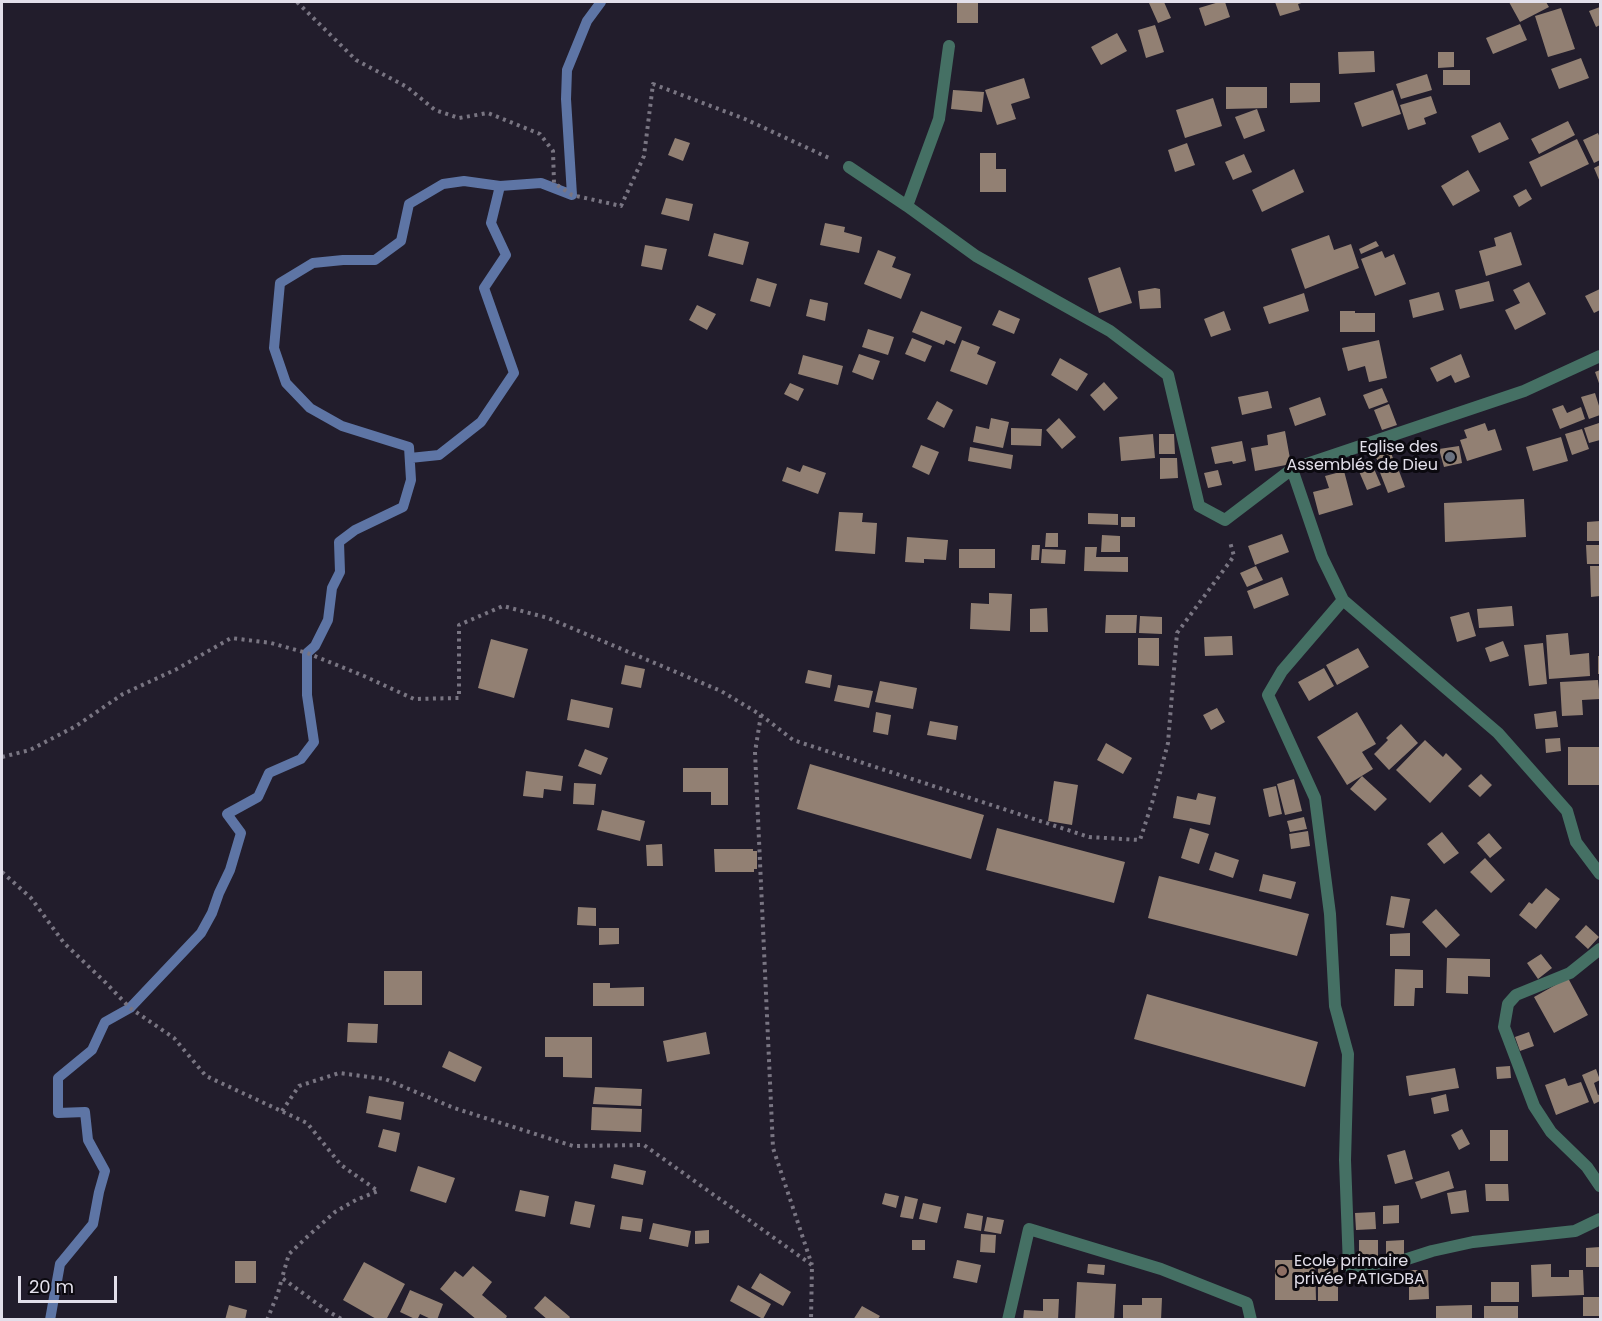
<!DOCTYPE html>
<html>
<head>
<meta charset="utf-8">
<style>
  body { margin:0 }
  #map { position:relative; width:1602px; height:1321px; overflow:hidden; background:#221d2c; font-family:Poppins,sans-serif }
  canvas { display:block }
  .frame { position:absolute; inset:0; border:3px solid #e2dfea; pointer-events:none }
  .scale { position:absolute; left:18px; top:1276px; width:99px; height:27px; box-sizing:border-box; border:3px solid #e2dfea; border-top:0; padding-left:8px; font-size:18px; line-height:21px; white-space:nowrap; color:#e2dfea; -webkit-text-stroke:4px #0b090f; paint-order:stroke }
</style>
</head>
<body>
<div id="map">
<canvas width="1602" height="1321"></canvas>
<div class="frame"></div>
<div class="scale">20 m</div>
</div>
<script>
const ctx = document.querySelector('canvas').getContext('2d');
ctx.lineJoin = 'round';
function stroke(path, color, width, dash) {
  ctx.strokeStyle = color;
  ctx.lineWidth = width;
  ctx.lineCap = dash ? 'butt' : 'round';
  ctx.setLineDash(dash || []);
  ctx.stroke(path);
}
function fill(path, color) {
  ctx.fillStyle = color;
  ctx.fill(path, 'evenodd');
}
function write(font, color, halo, rows, align = 'center') {
  ctx.font = font + ' Poppins,sans-serif';
  ctx.lineWidth = 6;
  ctx.setLineDash([]);
  ctx.textBaseline = 'middle';
  ctx.strokeStyle = halo;
  ctx.fillStyle = color;
  for (const [text, x, y, turn = 0] of rows) {
    ctx.save();
    ctx.translate(x, y);
    ctx.rotate((+turn || 0) * Math.PI / 180);
    ctx.textAlign = isNaN(turn) ? turn : align;
    if (halo) ctx.strokeText(text, 0, 0);
    ctx.fillText(text, 0, 0);
    ctx.restore();
  }
}
stroke(new Path2D(`
  M410,458L439,455L481,422L514,373L484,288L506,255L491,223L500,186
  M50,1320L60,1264L93,1224L99,1192L105,1171L88,1140L85,1112L58,1113V1078L92,1050L105,1022L130,1008L201,933L212,913L219,893L230,870L241,833L227,814L258,797L269,773L301,759L314,742L307,695V653L315,646L328,620L332,588L340,572L339,542L355,530L403,507L411,480L409,447L342,426L310,408L286,383L274,348L280,283L313,263L343,260H375L401,241L409,204L443,184L464,181L500,186L541,183L572,195L566,99L567,70L587,21L601,2`), '#5e75a5', 10);
fill(new Path2D(`
  M957,2H978V23H957Z
  M1154,2H1164L1171,18L1158,23L1149,3Z
  M1219,2H1225L1230,17L1205,26L1199,8Z
  M1275,2H1305L1298,4L1300,10L1280,16Z
  M1509,2H1546L1549,7L1520,22Z
  M1600,7V25L1596,27L1589,11Z
  M1561,8L1575,49L1548,57L1535,16Z
  M1520,24L1527,40L1493,54L1486,38Z
  M1155,25L1164,52L1146,58L1138,30Z
  M1117,33L1127,51L1101,65L1091,47Z
  M1374,51L1375,72L1339,74L1338,52Z
  M1438,52H1454V67L1438,68Z
  M1581,58L1589,78L1559,89L1551,69Z
  M1443,70H1470V85H1443Z
  M1427,74L1432,90L1401,99L1396,84Z
  M1024,78L1030,98L1011,104L1016,119L997,125L985,90Z
  M1290,83H1320V102L1290,103Z
  M1226,87H1267V108L1226,109Z
  M953,90L984,92L982,112L951,109Z
  M1393,90L1401,114L1362,127L1354,103Z
  M1431,96L1437,113L1424,118L1426,124L1408,130L1400,105Z
  M1213,98L1222,126L1185,138L1176,110Z
  M1257,109L1265,131L1244,139L1235,117Z
  M1568,121L1575,135L1539,154L1531,139Z
  M1500,122L1509,139L1479,153L1471,136Z
  M1598,133L1600,138V160L1594,163L1583,140Z
  M675,138L690,143L683,161L668,155Z
  M1577,139L1589,164L1541,187L1529,162Z
  M1187,143L1195,165L1175,172L1168,150Z
  M980,153H996V169H1006V192H980Z
  M1244,154L1252,172L1233,180L1225,162Z
  M1600,165V182L1594,168Z
  M1294,169L1304,192L1262,212L1252,190Z
  M1468,170L1480,191L1453,206L1441,186Z
  M1526,189L1532,199L1519,207L1513,196Z
  M666,198L693,204L689,221L661,214Z
  M825,223L845,227L844,232L862,237L859,253L820,245Z
  M1511,232L1522,265L1486,276L1479,251L1496,246L1494,238Z
  M714,233L749,242L743,265L708,256Z
  M1329,235L1334,250L1351,244L1359,268L1305,289L1291,249Z
  M1376,241L1379,246L1361,254L1359,249Z
  M645,245L667,249L662,270L641,266Z
  M878,250L896,257L892,267L911,274L901,299L864,284Z
  M1382,251L1385,258L1394,254L1406,284L1375,296L1361,259Z
  M1120,267L1132,303L1099,313L1088,278Z
  M757,278L777,284L770,307L750,301Z
  M1489,281L1494,301L1460,309L1455,290Z
  M1529,282L1546,314L1515,330L1505,310L1520,303L1513,290Z
  M1155,288L1160,289L1161,308L1140,309L1138,291Z
  M1600,289V310L1594,313L1585,296Z
  M1439,292L1444,310L1413,318L1409,300Z
  M1304,293L1309,311L1269,324L1263,307Z
  M810,299L828,303L825,321L806,316Z
  M697,305L716,314L707,330L689,320Z
  M999,310L1020,319L1014,334L992,325Z
  M921,311L962,327L955,344L946,340L944,345L912,332Z
  M1224,311L1231,330L1211,337L1204,319Z
  M1340,311H1355V313H1375V332H1340Z
  M868,329L894,337L888,355L862,347Z
  M912,338L932,346L925,362L905,354Z
  M962,340L980,347L977,354L996,362L987,385L950,371Z
  M1379,340L1387,378L1369,382L1365,366L1348,371L1342,348Z
  M859,354L880,361L873,380L852,372Z
  M1461,354L1470,377L1455,383L1451,375L1437,382L1430,368Z
  M803,355L843,366L838,385L798,374Z
  M1060,358L1088,374L1077,391L1051,375Z
  M1600,370V386L1595,372Z
  M1104,382L1118,398L1104,411L1090,395Z
  M790,383L804,389L798,401L784,394Z
  M1382,388L1388,402L1369,409L1363,395Z
  M1268,391L1272,408L1242,415L1238,397Z
  M1595,393L1600,409V415L1589,419L1581,397Z
  M1320,397L1326,415L1295,426L1289,408Z
  M937,401L953,410L944,428L927,419Z
  M1389,404L1397,425L1382,430L1374,410Z
  M1563,405L1567,413L1581,407L1585,419L1560,429L1552,409Z
  M991,418L1009,422L1003,448L973,442L976,426L989,429Z
  M1059,418L1076,437L1062,449L1046,430Z
  M1485,423L1488,431L1495,429L1502,450L1467,461L1460,440L1467,438L1464,430Z
  M1599,423L1600,440L1589,443L1584,428Z
  M1011,428L1042,429L1041,446L1011,445Z
  M1582,429L1589,449L1572,455L1565,434Z
  M1285,431L1291,464L1255,471L1251,448L1268,445L1267,435Z
  M1153,434L1155,458L1121,461L1119,437Z
  M1159,434H1174L1175,454H1159Z
  M1561,437L1568,461L1533,471L1526,447Z
  M1242,441L1246,461L1233,464L1232,461L1215,464L1211,447Z
  M921,445L939,452L929,475L912,467Z
  M1388,445L1394,461L1380,466L1373,451Z
  M1459,446L1462,463L1444,467L1439,449Z
  M970,447L1013,455L1011,469L968,461Z
  M1160,458H1177L1178,478L1160,479Z
  M1396,463L1405,487L1388,493L1379,470Z
  M1372,464L1381,485L1367,490L1358,469Z
  M803,465L826,473L818,494L782,481L787,467L800,472Z
  M1218,470L1222,485L1208,488L1204,473Z
  M1344,471L1353,505L1319,515L1313,492L1329,488L1325,476Z
  M1524,499L1526,537L1445,542L1444,503Z
  M839,512L863,513L862,522L877,523L875,554L835,551Z
  M1088,513L1118,514V525L1088,524Z
  M1121,517H1135V527H1121Z
  M1600,521V541H1587V522Z
  M1046,533H1058V547H1045Z
  M1282,534L1289,552L1255,565L1248,546Z
  M1102,535L1120,536V552H1101Z
  M907,537L948,540L946,560L924,559V563L905,562Z
  M1032,545H1040L1039,560H1031Z
  M1586,545H1600V564H1587Z
  M1085,547H1097L1096,557H1128V572L1084,571Z
  M959,549H995V568H959Z
  M1042,549L1066,550L1065,564L1041,563Z
  M1256,566L1263,580L1247,587L1240,573Z
  M1590,566H1600V596L1591,597Z
  M1282,577L1289,595L1254,609L1247,591Z
  M989,593L1012,594L1010,631L970,629L971,603L989,604Z
  M1512,606L1514,626L1479,628L1477,609Z
  M1047,608L1048,632H1030V609Z
  M1469,612L1476,636L1457,642L1450,617Z
  M1106,615H1137L1136,633H1105Z
  M1140,616L1162,617V634L1139,633Z
  M1568,633L1570,655L1589,653L1590,676L1549,679L1546,635Z
  M1232,636L1233,655L1205,656L1204,637Z
  M1138,638H1159V666L1138,665Z
  M491,639L528,649L514,698L478,688Z
  M1503,641L1509,656L1490,662L1485,648Z
  M1543,643L1547,684L1529,686L1524,645Z
  M1358,648L1369,667L1337,685L1326,665Z
  M1598,656H1600V674H1598Z
  M625,665L645,669L641,688L621,684Z
  M1324,668L1334,686L1309,701L1298,682Z
  M808,670L832,675L830,688L805,683Z
  M1598,680L1600,699L1582,700L1583,715L1562,716L1560,682Z
  M880,681L917,688L913,709L875,702Z
  M838,685L873,691L869,708L834,701Z
  M571,699L613,708L609,728L567,720Z
  M1217,708L1225,722L1211,730L1203,715Z
  M1556,711L1558,727L1536,729L1534,714Z
  M876,712L891,715L888,735L873,732Z
  M1357,712L1376,744L1362,752L1373,769L1347,785L1317,737Z
  M930,721L958,726L956,740L927,735Z
  M1401,724L1418,743L1389,770L1374,754L1388,740L1386,738Z
  M1560,738L1561,751L1546,753L1545,739Z
  M1425,740L1443,757L1446,753L1462,769L1430,803L1396,770Z
  M1106,743L1132,758L1123,774L1097,760Z
  M1568,747H1600V785H1568Z
  M585,749L608,758L601,775L578,766Z
  M810,764L984,815L971,859L797,809Z
  M683,768H728V805H711V792H683Z
  M526,771L563,776L561,791L544,789L543,798L523,796Z
  M1481,774L1492,785L1480,797L1468,786Z
  M1362,776L1387,799L1375,811L1350,789Z
  M1294,779L1302,811L1285,815L1277,784Z
  M1054,781L1078,785L1072,825L1048,821Z
  M574,783L596,784L594,805L573,804Z
  M1276,786L1282,814L1269,817L1263,789Z
  M1198,793L1216,797L1210,825L1173,818L1177,796L1196,800Z
  M602,810L645,821L640,841L597,830Z
  M1304,817L1307,829L1290,832L1287,821Z
  M997,828L1125,862L1114,903L986,870Z
  M1190,828L1209,834L1199,864L1181,858Z
  M1308,831L1310,846L1291,849L1289,834Z
  M1442,832L1459,853L1444,864L1427,844Z
  M1489,833L1502,848L1490,858L1477,843Z
  M662,844L663,866H647L646,845Z
  M714,849H753V851H757V869H754V872H715Z
  M1215,852L1239,860L1233,878L1209,870Z
  M1485,858L1505,880L1491,893L1470,872Z
  M1263,874L1296,882L1291,899L1259,891Z
  M1159,876L1309,914L1297,956L1148,918Z
  M1546,888L1560,899L1536,929L1519,915L1529,902L1532,904Z
  M1391,896L1410,899L1404,928L1386,925Z
  M578,907L596,908V926L577,925Z
  M1436,909L1460,935L1446,948L1422,922Z
  M1586,925L1599,937L1588,949L1575,937Z
  M599,928H619V944L599,945Z
  M1410,933V956H1390V934Z
  M1541,954L1552,968L1538,979L1527,963Z
  M1447,958L1490,959V977L1468,976V994L1446,993Z
  M1395,969L1423,970V988H1415L1414,1006H1394Z
  M384,971H422V1005H384Z
  M1568,978L1588,1015L1554,1033L1534,997Z
  M593,983H610V988L644,987V1006H593Z
  M1147,994L1318,1042L1305,1087L1134,1039Z
  M348,1023L378,1024L377,1043L347,1042Z
  M706,1032L710,1054L667,1062L663,1041Z
  M1529,1032L1534,1046L1520,1051L1515,1037Z
  M545,1037H592V1078L563,1077V1057H545Z
  M449,1051L482,1067L475,1082L442,1067Z
  M1510,1066L1511,1078L1497,1079L1496,1067Z
  M1455,1068L1459,1088L1409,1096L1406,1076Z
  M1596,1069L1600,1080L1594,1083L1598,1095L1600,1094V1101L1594,1104L1582,1075Z
  M1565,1078L1568,1086L1581,1082L1589,1102L1556,1115L1545,1085Z
  M595,1087L642,1089L641,1106L593,1104Z
  M1446,1094L1449,1111L1434,1114L1431,1098Z
  M369,1096L404,1102L401,1120L366,1113Z
  M592,1107L642,1109L641,1132L591,1130Z
  M383,1129L400,1133L396,1152L378,1147Z
  M1462,1129L1470,1144L1459,1150L1451,1135Z
  M1490,1130H1508V1161H1490Z
  M1405,1150L1413,1179L1395,1184L1387,1155Z
  M614,1164L646,1171L643,1185L611,1178Z
  M418,1166L455,1178L446,1203L410,1191Z
  M1449,1171L1454,1188L1421,1199L1415,1182Z
  M1485,1184H1508L1509,1201H1486Z
  M520,1190L549,1196L545,1217L515,1211Z
  M1466,1190L1469,1212L1451,1214L1447,1193Z
  M885,1193L899,1196L896,1208L882,1204Z
  M905,1196L918,1199L913,1219L900,1217Z
  M575,1201L595,1205L590,1228L570,1224Z
  M923,1203L941,1207L937,1223L919,1219Z
  M1399,1205V1223L1383,1224V1206Z
  M1375,1212L1376,1229L1356,1230L1355,1213Z
  M967,1213L983,1216L981,1231L964,1228Z
  M622,1216L643,1219L641,1232L620,1229Z
  M987,1217L1004,1220L1001,1234L984,1231Z
  M653,1223L691,1231L688,1247L649,1239Z
  M709,1230V1243L695,1244V1231Z
  M981,1234L996,1235L995,1253L980,1252Z
  M912,1240H925V1250H912Z
  M1359,1240H1378V1258H1359Z
  M1404,1240V1258H1386V1241Z
  M1600,1247V1267H1586V1248Z
  M1318,1258H1338V1301H1318Z
  M957,1260L981,1265L977,1283L953,1278Z
  M1275,1260H1315L1316,1300H1275Z
  M235,1261H256V1283H235Z
  M364,1262L405,1284L386,1320H378L343,1300Z
  M1088,1264L1105,1265L1104,1275L1087,1273Z
  M1551,1264V1277H1569V1270H1583L1584,1295L1532,1297L1531,1265Z
  M473,1266L492,1282L482,1295L507,1316L505,1320H477L440,1289L455,1271L463,1277Z
  M1409,1270H1428L1429,1299L1409,1300Z
  M760,1273L791,1292L783,1306L751,1288Z
  M1077,1282L1116,1284L1114,1320H1075Z
  M1491,1282H1519V1302H1491Z
  M738,1285L771,1304L763,1319L730,1301Z
  M410,1290L443,1304L437,1320H433L420,1314L417,1320L400,1312Z
  M545,1296L570,1317L568,1320H548L534,1308Z
  M1583,1297H1600V1316H1583Z
  M1142,1298H1162L1161,1320H1123V1305H1142Z
  M1043,1299H1059L1058,1320H1023L1024,1310L1043,1311Z
  M229,1305L247,1310L245,1320H225Z
  M1472,1305V1320H1436V1306Z
  M862,1306L880,1316L877,1320H853Z
  M1484,1306H1518V1320H1484Z`), '#928073');
stroke(new Path2D(`
  M297,2L356,60L407,87L435,110L459,118L488,113L540,134L553,151L554,183L572,195L621,206L644,156L653,84L745,119L829,158
  M761,715L755,752L773,1148L812,1265
  M2,757L30,750L76,726L123,694L177,669L231,638L271,643L307,653L364,676L414,699L459,698V625L503,606L548,618L721,691L761,715L793,740L1089,837L1140,840L1152,803L1168,743L1177,633L1234,556L1230,542
  M2,872L31,898L64,943L106,983L130,1008L174,1038L206,1076L307,1123L341,1165L378,1191L356,1200L335,1212L307,1237L289,1254L282,1278L326,1310L343,1320
  M282,1111L299,1086L339,1073L385,1079L454,1108L573,1146L644,1145L812,1265L811,1320
  M267,1320L278,1293L282,1278`), '#797582', 4, [3, 4.5]);
stroke(new Path2D(`
  M849,167L907,206L976,256L1110,331L1168,375L1199,506L1225,520L1292,469L1524,391L1600,356
  M907,206L939,119L949,46
  M1292,469L1322,557L1343,600L1498,733L1567,811L1576,842L1600,874
  M1343,600L1282,671L1268,695L1315,798L1330,914L1335,1006L1348,1054L1345,1160L1349,1267L1404,1260L1432,1251L1473,1242L1575,1231L1600,1219
  M1600,949L1570,973L1516,995L1508,1004L1504,1027L1534,1106L1551,1132L1587,1167L1600,1186
  M1008,1320L1029,1229L1161,1269L1247,1303L1251,1320`), '#457064', 12);
for (const [x, y, r, color] of [
  [1450,457,6,"#6b7280"],
  [1282,1271,6,"#8d6e63"]
]) {
  const dot = new Path2D();
  dot.arc(x, y, r, 0, 2 * Math.PI);
  ctx.fillStyle = color;
  ctx.fill(dot);
  stroke(dot, '#0b090f', 2);
}
write('16px', '#e2dfea', '#0b090f', [
  ["Eglise des",1438,448],
  ["Assemblés de Dieu",1438,466],
  ["Ecole primaire",1294,1262,"left"],
  ["privée PATIGDBA",1294,1280,"left"]
], 'right');
</script>
</body>
</html>
